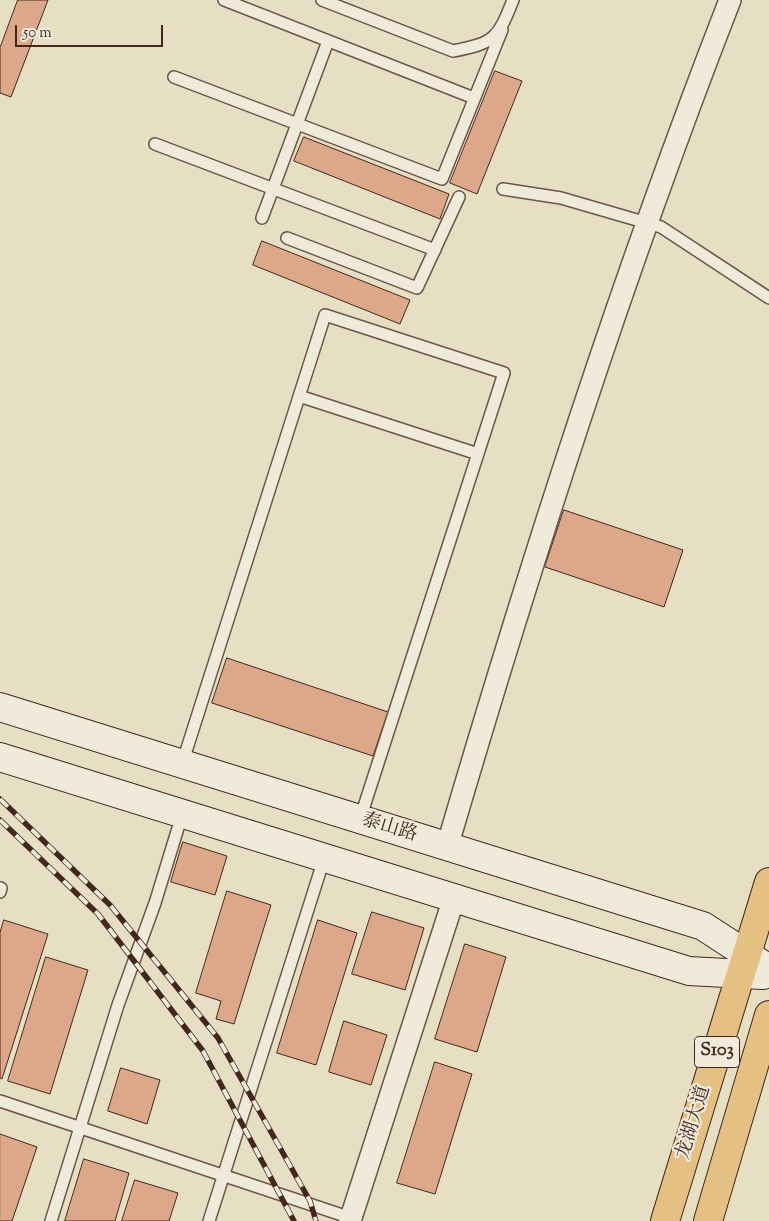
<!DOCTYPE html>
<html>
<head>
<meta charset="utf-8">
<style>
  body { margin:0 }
  #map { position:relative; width:769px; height:1221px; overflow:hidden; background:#e7dfc4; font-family:"Sorts Mill Goudy",serif }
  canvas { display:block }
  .scale { position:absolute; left:15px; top:25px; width:148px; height:22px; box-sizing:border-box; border:2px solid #43271d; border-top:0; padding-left:6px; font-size:15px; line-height:18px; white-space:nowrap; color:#43271d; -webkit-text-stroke:4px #efead9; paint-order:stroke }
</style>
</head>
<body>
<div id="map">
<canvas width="769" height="1221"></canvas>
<div class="scale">50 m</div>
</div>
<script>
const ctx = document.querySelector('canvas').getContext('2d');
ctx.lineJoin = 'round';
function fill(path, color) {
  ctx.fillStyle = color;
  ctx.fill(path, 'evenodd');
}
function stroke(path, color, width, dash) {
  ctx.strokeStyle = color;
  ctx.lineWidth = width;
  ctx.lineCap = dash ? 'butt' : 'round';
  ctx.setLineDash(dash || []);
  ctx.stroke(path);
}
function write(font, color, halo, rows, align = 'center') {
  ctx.font = font + ' "Sorts Mill Goudy","Noto Serif SC",serif';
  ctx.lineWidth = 4.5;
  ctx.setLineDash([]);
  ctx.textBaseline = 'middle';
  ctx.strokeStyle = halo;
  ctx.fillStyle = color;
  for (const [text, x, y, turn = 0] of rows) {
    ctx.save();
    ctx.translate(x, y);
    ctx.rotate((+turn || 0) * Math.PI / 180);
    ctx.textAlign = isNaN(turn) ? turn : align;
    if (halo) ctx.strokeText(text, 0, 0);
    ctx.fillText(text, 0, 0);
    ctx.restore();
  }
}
const building = new Path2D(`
  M18,0H48L11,97L0,93V48Z
  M495,71L522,81L477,194L450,183Z
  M304,137L449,194L440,219L294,161Z
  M262,241L410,300L400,324L253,265Z
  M564,510L683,550L664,607L545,567Z
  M227,658L388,712L373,756L212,703Z
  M183,842L227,856L215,895L171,882Z
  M227,891L271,905L234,1024L216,1019L221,1001L196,993Z
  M372,912L424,928L405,990L352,974Z
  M4,920L48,934L2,1079L0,1078V933Z
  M318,920L357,933L316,1065L277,1053Z
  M465,944L506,957L477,1052L435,1039Z
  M46,957L88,970L50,1094L8,1081Z
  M344,1021L387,1035L371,1085L329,1072Z
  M435,1062L472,1074L435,1194L397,1183Z
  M121,1068L160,1080L147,1124L108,1111Z
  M0,1134L37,1147L12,1221H0Z
  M84,1159L129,1173L115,1221H65Z
  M135,1180L178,1193L169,1221H122Z`);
fill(building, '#dca889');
stroke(building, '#43271d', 1);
const lane = new Path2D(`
  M224,0L474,98
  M322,0L453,51C495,43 498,38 513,0
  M174,77L442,179L502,30
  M155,144L435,250
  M503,189L561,198L661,227L769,298
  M262,218L328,41
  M287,238L417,288L459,197
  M299,396L478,454
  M182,764L325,315L504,373L360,819
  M0,892L1,888
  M0,1101L351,1218
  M51,1221L118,1005L155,903L182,815
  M209,1221L324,859`);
const street = new Path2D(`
  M447,847C531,561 622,277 730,0
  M350,1221L454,898`);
const secondary = new Path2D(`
  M0,707L703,926L769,969
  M0,757L689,971L763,975`);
const highway = new Path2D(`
  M665,1221L769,882
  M708,1221L769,1015`);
stroke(lane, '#6c5547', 14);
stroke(street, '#6c5547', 24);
stroke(secondary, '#43271d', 30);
stroke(highway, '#43271d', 30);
stroke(lane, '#efead9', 11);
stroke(street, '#efead9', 21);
stroke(secondary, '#efead9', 28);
stroke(highway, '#e4c082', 28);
const rail = new Path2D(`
  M0,799L110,905L218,1038L310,1201L316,1221
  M0,820L98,914L203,1051L294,1221`);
stroke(rail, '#43271d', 5.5);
stroke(rail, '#efead9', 4, [11]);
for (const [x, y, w] of [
  [717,1052,45]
]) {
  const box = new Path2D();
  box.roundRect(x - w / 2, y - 15.5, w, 31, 4);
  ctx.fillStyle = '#efead9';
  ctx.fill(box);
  stroke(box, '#43271d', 1);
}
write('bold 18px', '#43271d', null, [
  ["S103",717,1052]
]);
write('19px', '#43271d', '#efead9', [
  ["泰山路",389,829,17],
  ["龙湖大道",695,1123,-73]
]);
</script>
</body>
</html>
